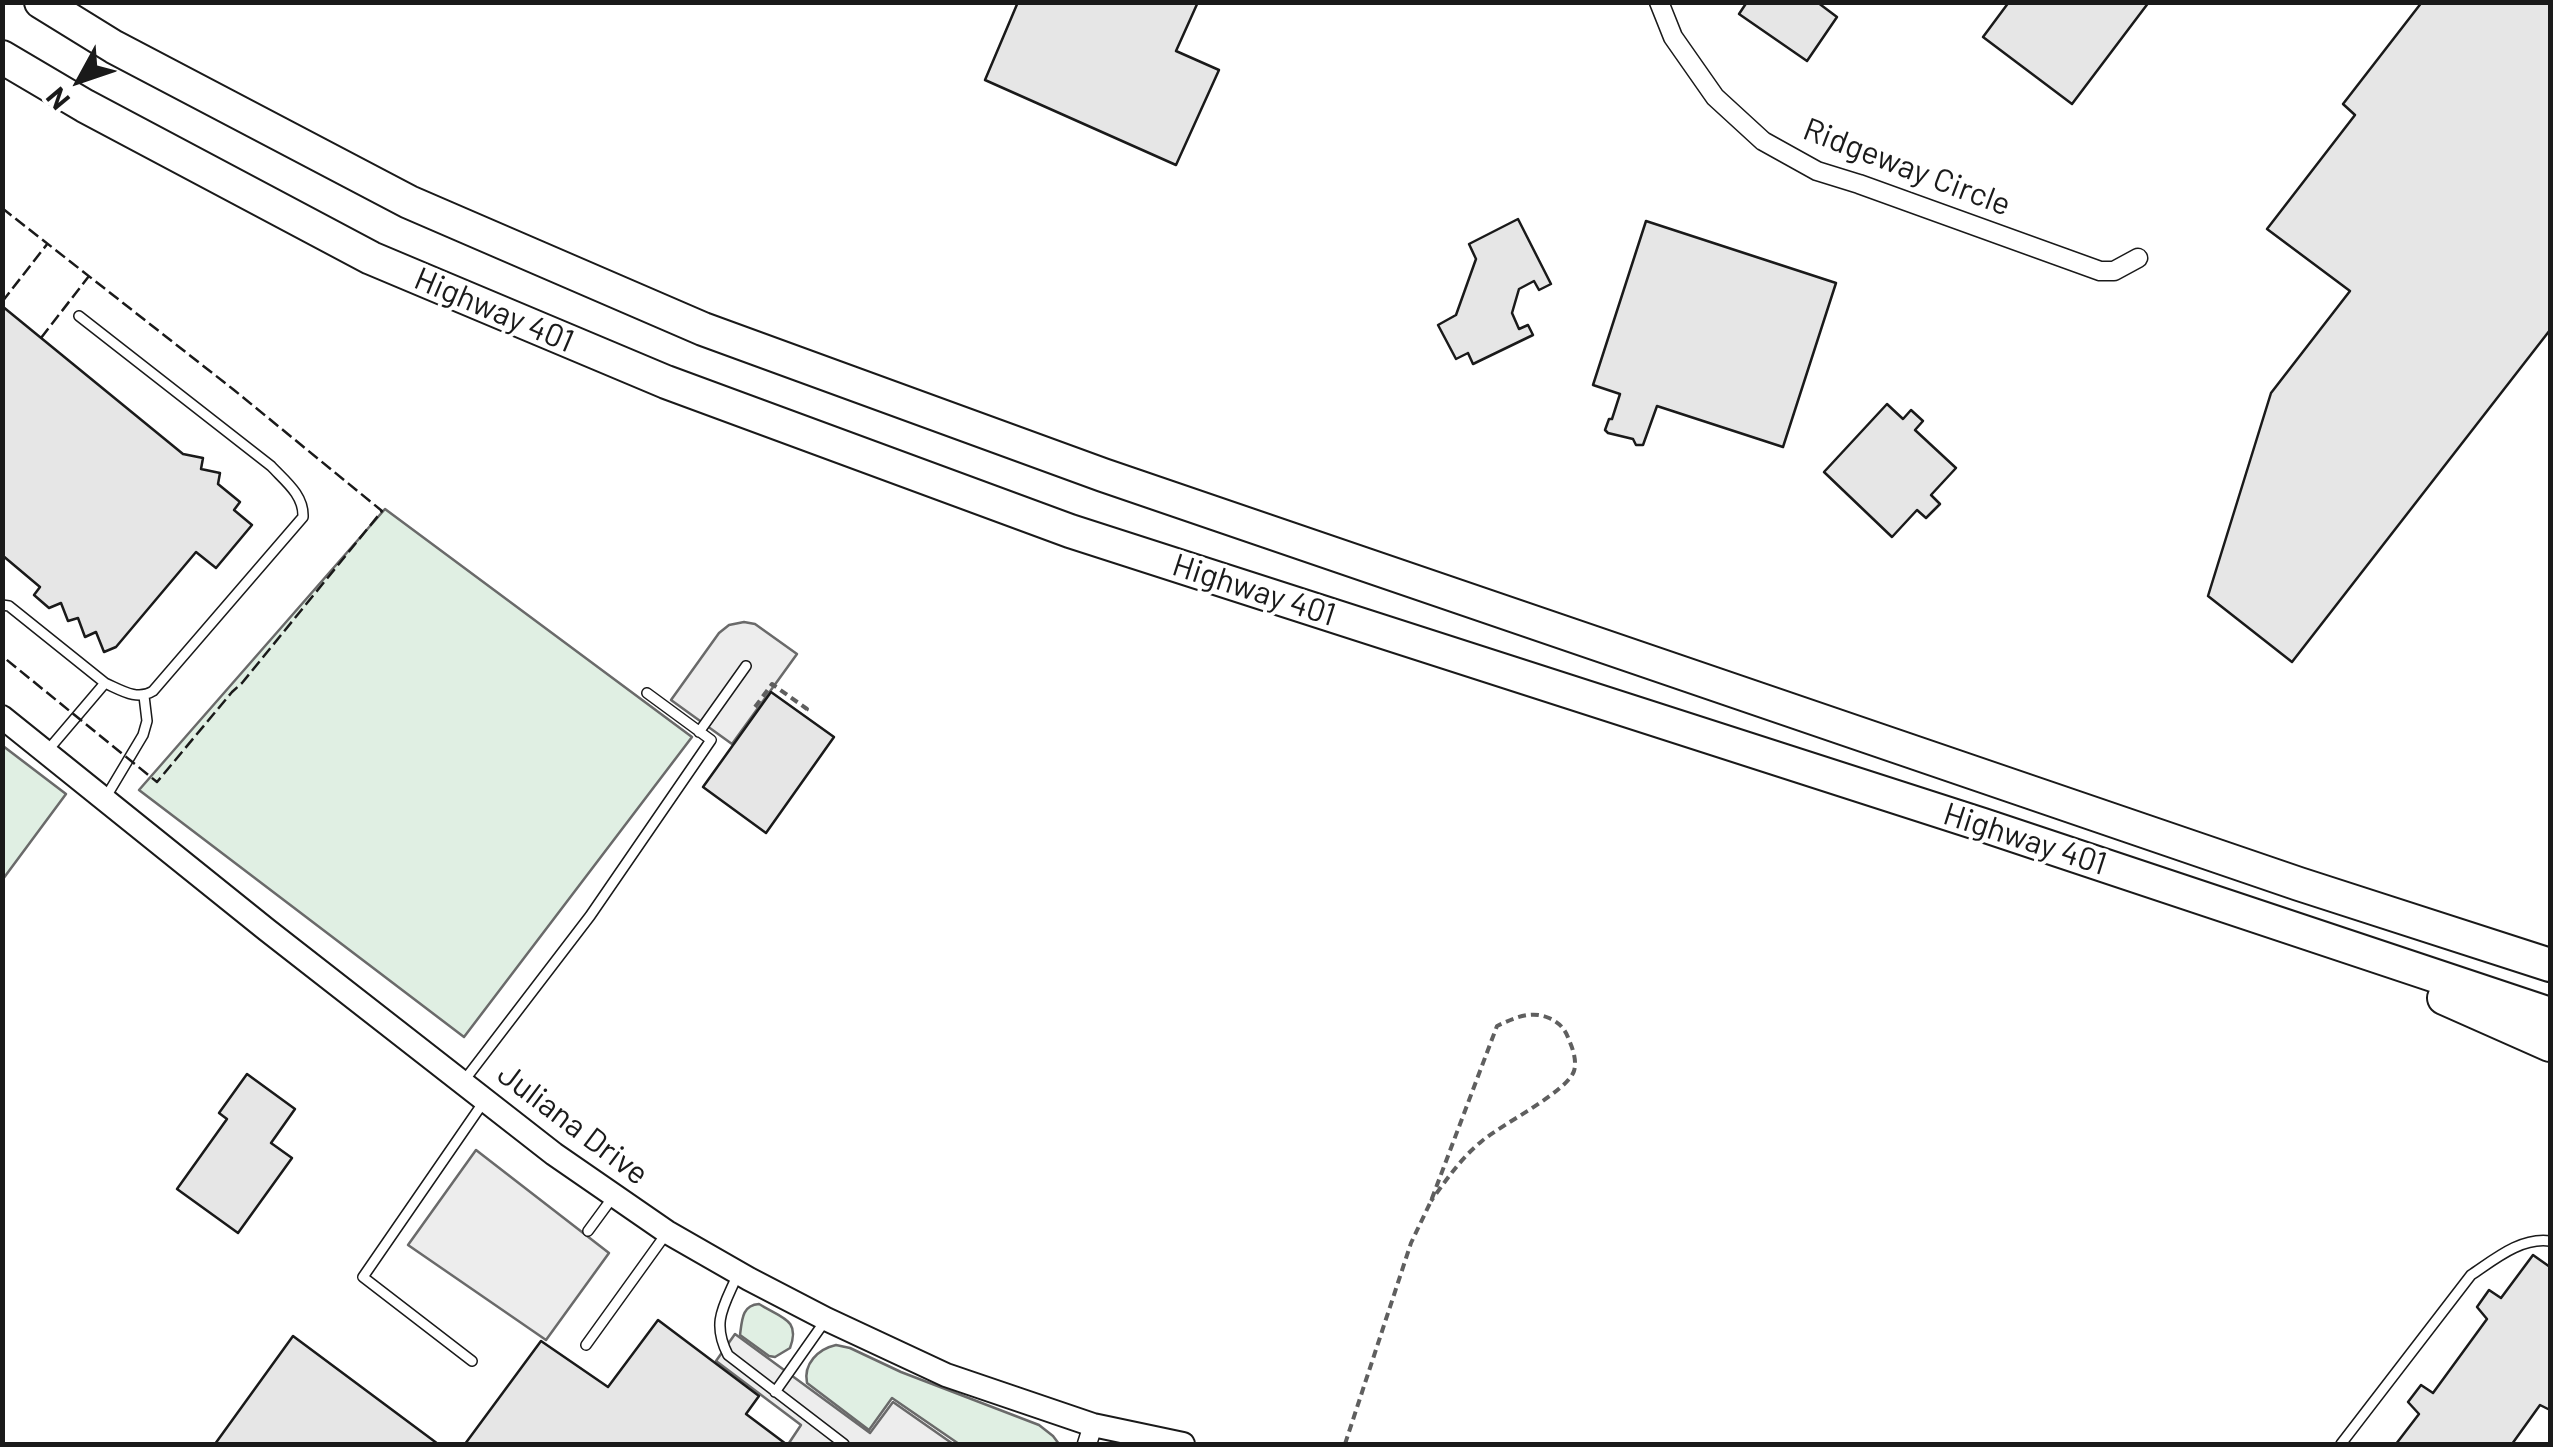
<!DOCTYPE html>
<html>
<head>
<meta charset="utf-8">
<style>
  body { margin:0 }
  #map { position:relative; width:2553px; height:1447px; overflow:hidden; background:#fff; font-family:Barlow,sans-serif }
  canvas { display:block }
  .frame { position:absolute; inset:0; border:5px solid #1a1a1a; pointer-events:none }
  .north { position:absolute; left:30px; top:30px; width:100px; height:100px; -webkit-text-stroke:8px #fff; paint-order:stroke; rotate:230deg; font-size:28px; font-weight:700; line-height:40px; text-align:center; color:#1a1a1a }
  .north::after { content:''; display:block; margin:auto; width:35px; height:45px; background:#1a1a1a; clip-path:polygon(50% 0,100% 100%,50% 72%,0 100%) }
</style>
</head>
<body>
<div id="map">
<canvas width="2553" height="1447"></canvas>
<div class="frame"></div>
<div class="north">N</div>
</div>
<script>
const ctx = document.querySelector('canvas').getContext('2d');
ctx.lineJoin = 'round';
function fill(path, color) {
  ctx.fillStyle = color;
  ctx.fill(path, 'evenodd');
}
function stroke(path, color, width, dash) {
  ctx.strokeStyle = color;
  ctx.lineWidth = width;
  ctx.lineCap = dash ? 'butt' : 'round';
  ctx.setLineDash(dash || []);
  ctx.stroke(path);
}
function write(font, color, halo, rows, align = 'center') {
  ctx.font = font + ' Barlow,sans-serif';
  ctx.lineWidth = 8;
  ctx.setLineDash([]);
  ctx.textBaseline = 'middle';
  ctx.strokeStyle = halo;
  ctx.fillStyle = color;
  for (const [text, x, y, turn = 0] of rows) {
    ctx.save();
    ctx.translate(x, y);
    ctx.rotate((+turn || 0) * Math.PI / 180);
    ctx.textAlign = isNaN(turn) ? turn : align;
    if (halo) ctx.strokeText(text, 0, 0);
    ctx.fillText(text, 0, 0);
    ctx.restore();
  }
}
const green = new Path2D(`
  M385,509L692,737L464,1037L139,790Z
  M3,746L66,794L3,879Z
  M759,1304C781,1318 801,1319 790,1348L775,1357L769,1356L740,1335C742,1320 742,1305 759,1304Z
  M836,1345L850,1348L901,1372L1039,1425L1053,1436L1059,1444H959L892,1398L869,1430L807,1383C803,1364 818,1349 836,1345Z`);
fill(green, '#e0efe3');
stroke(green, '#6a6a6a', 2.5);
const parking = new Path2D(`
  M744,622L755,624L797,654L732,744L671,700L719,633L729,625Z
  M476,1150L609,1253L546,1340L408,1245Z
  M735,1334L870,1433L893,1402L953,1444H791L789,1443L801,1425L716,1361Z`);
fill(parking, '#ededed');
stroke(parking, '#6a6a6a', 2.5);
const building = new Path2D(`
  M1018,2H1198L1176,51L1219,70L1176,165L985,80Z
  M1747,2H1817L1837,17L1807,61L1739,14Z
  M2009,2H2149L2072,104L1983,37Z
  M2422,2H2550V330L2292,662L2208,596L2271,393L2350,291L2267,229L2355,115L2343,104Z
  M1518,219L1551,284L1539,290L1534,281L1519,289L1512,313L1519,329L1528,325L1533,335L1473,364L1468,353L1456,359L1438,325L1456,315L1476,259L1469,244Z
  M1646,221L1836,283L1783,447L1657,406L1643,445H1636L1633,439L1608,433L1605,430L1609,419H1612L1620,394L1593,385Z
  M2,306L183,454L203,458L201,469L220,473L218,484L240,502L234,510L252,525L216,568L196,552L116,647L104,652L96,632L85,637L78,618L68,621L61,603L49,608L34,595L40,587L2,555Z
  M1887,404L1903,419L1911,410L1923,421L1915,430L1956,468L1931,495L1940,504L1926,518L1917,510L1892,537L1824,472Z
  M771,692L834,737L766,833L703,787Z
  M247,1074L295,1109L271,1143L292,1158L238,1233L177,1189L227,1119L219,1113Z
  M2533,1255L2550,1267V1410L2540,1405L2512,1444H2396L2419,1414L2408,1402L2421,1385L2433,1393L2487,1319L2477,1307L2489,1290L2501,1298Z
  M658,1320L759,1396L746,1414L786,1444H465L541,1341L608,1387Z
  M293,1336L438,1444H215Z`);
fill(building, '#e6e6e6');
stroke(building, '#1a1a1a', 2.5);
const service = new Path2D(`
  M2,605L9,606L105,683
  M699,732L746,666
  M48,750L105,683C121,690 137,701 153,691L303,517C304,495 285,481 271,466L79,316
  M106,797L143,735L147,721L144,696
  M463,1082L590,916L711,740L647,693
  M588,1231L613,1197
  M737,1276C724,1306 711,1322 728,1355L844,1444
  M586,1345L666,1234
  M472,1361L363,1277L485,1100
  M775,1392L825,1321
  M2341,1444L2471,1275C2495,1259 2521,1237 2550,1241`);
const minor = new Path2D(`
  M1659,2L1673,37L1715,97L1763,141L1817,171L1859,184L2100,271H2114L2138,258
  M1087,1444L1093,1425`);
const tertiary = new Path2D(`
  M2,717L267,930L554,1154L667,1232L749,1279L826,1319L946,1375L1093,1425L1183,1444`);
const motorway = new Path2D(`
  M41,2L114,47L409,202L703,329L1103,475L2299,884L2550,965
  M2,57L85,106L371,258L666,382L1070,531L1983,825L2550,1014
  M2444,998L2550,1045`);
stroke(service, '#1a1a1a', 12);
stroke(minor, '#1a1a1a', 21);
stroke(tertiary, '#1a1a1a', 26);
stroke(motorway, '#1a1a1a', 36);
stroke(new Path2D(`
  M755,707L772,684L807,709L804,712
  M1345,1444L1411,1243L1431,1201L1497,1026C1514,1018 1531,1010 1549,1018C1560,1023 1565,1029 1569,1040C1573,1049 1577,1061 1574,1071C1567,1092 1502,1124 1482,1141C1461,1158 1447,1179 1431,1201`), '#5f5f5f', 4, [8, 5]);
stroke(service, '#fff', 9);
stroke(minor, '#fff', 18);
stroke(tertiary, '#fff', 22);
stroke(motorway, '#fff', 32);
stroke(new Path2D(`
  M2,208L234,390L382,511L242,683L232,692L157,782L2,656
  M2,302L48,243
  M41,338L89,276`), '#1a1a1a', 2.5, [12, 5]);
write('32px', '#1a1a1a', '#fff', [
  ["Ridgeway Circle",1907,167,21],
  ["Highway 401",494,310,23],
  ["Highway 401",1254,590,18],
  ["Highway 401",2025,839,18],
  ["Juliana Drive",573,1124,37]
]);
</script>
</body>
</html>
